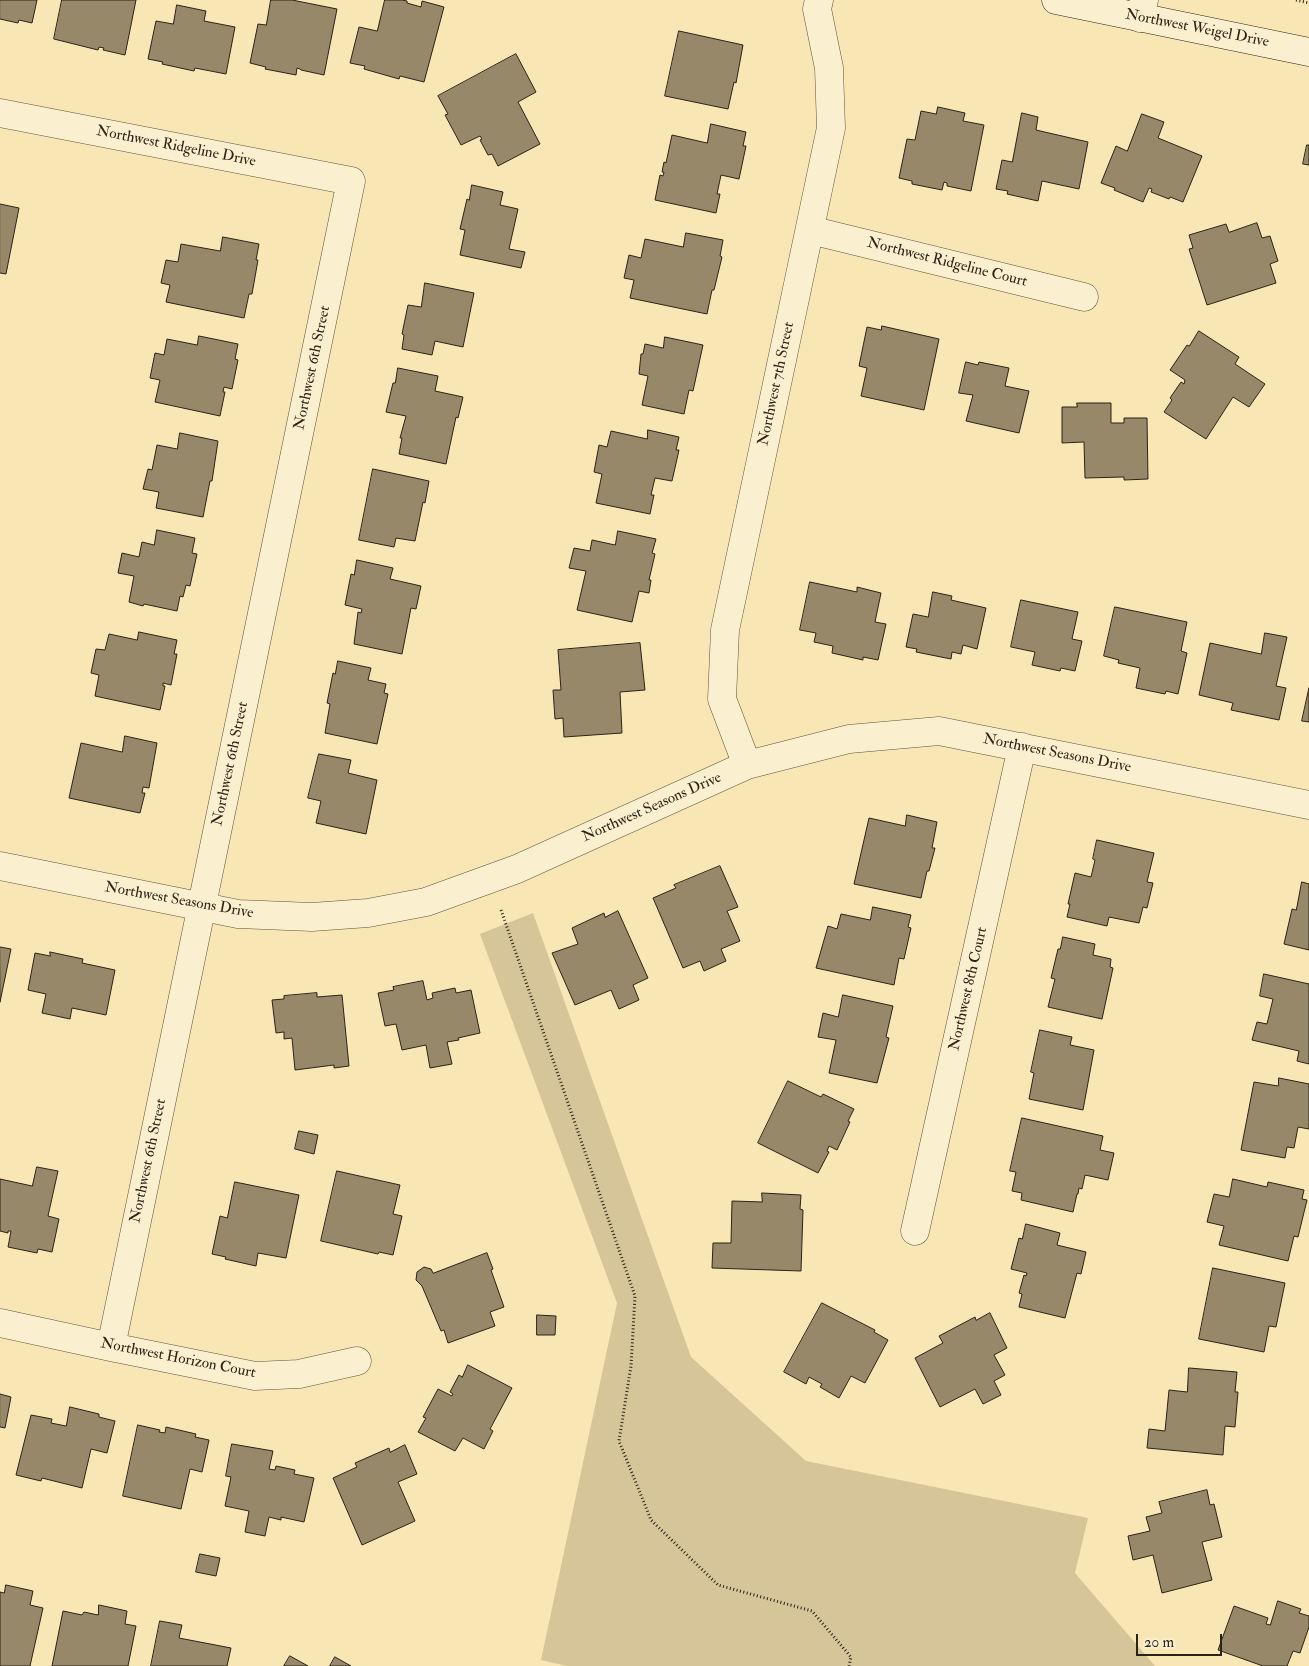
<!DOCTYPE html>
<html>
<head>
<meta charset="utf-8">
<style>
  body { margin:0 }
  #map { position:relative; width:1309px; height:1666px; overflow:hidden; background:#f8e6b4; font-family:"IM FELL Double Pica",serif }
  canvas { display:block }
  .scale { position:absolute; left:1136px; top:1634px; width:86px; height:22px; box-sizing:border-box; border:2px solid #2c2318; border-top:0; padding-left:6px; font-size:15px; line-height:18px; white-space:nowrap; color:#2c2318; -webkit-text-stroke:4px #faefce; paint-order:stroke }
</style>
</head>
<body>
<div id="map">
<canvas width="1309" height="1666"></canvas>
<div class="scale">20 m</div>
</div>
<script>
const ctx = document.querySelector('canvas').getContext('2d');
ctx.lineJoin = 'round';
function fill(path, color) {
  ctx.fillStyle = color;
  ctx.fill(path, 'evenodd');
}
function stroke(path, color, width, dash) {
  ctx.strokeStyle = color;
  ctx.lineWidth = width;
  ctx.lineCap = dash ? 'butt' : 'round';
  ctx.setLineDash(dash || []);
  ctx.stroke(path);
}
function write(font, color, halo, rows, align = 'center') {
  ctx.font = font + ' "IM FELL Double Pica",serif';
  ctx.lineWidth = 5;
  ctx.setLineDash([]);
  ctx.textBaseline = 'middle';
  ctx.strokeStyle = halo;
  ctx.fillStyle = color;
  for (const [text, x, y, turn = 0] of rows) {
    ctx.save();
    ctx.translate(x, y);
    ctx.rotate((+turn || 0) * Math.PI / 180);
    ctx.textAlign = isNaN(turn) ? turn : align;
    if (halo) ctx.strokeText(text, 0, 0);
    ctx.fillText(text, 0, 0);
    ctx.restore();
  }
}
fill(new Path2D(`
  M533,913L691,1357L806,1461L1088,1518L1075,1573L1155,1666H567L541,1660L617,1303L480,934Z`), '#d5c599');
const building = new Path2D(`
  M0,0H37L32,23L19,20L18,23L0,19Z
  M62,0H136L125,55L103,50L104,48L99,47L98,50L54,39Z
  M271,0H292L337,9L324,75L301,70L300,69L297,68L296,75L265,69L266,67L250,63L258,24L266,25Z
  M385,0H402L407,1V3L421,7L422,1L444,7L424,82L400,76L399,79L364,69L365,66L350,63L359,27L377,31Z
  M177,5L206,11L204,21L235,27L226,74L195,68L194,71L162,64L163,62L148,59L156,21L173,24Z
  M679,31L743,45L736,83L734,82L728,109L665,96Z
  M516,54L536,92L518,102L540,144L498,166L492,154L488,155L480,140L482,139L480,136L461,145L445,115L448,114L438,96Z
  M938,107L965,113L963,121L984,125L971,191L947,186V183L944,182L942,190L912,184V181L899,178L907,139L915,140L921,111L936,114Z
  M1022,113L1038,117L1036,130L1088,142L1079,189L1042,181L1038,201L1007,194L1008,191L996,189L1002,160L1012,162Z
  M1142,114L1164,122L1158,138L1202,156L1183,202L1170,197L1169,199L1151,192L1152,189L1149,188L1143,202L1114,190L1115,188L1101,183L1116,146L1127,151Z
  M711,124L746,132L743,146H746L739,179L721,175L717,194H720L716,213L655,200L660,175L663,176L664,172H662L664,162L666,163L672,135L707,143Z
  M1307,145H1309V165L1303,164Z
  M472,185L503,192L500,205L518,209L509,249L525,252L521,268L460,255L465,230L460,229L467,199L469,200Z
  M0,204L19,208L6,274L0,273Z
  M1257,223L1262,238L1270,236L1278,261L1270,264L1276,283L1207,305L1189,249L1193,248L1189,235L1226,224L1229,232Z
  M686,233L723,240L720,256L722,257L714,290H712L707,314L630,298L634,280L624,278L629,255L641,258L645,239L683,247Z
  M223,237L259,244L256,260H258L252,294H249L244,318L166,302L170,285L161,283L166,260L178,262L181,244L220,251Z
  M425,283L474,293L463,347L435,341L432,355L402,349L404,335L402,334L408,305L421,307Z
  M882,326L939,339L924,410L861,396L867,368L859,366L867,327L881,330Z
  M1199,331L1239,357L1235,364L1265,384L1249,407L1233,397L1206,439L1164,412L1172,400L1170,398L1181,382L1184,384L1185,380L1170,370L1187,345L1189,346Z
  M199,336L238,344L235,359L238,360L232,389L224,387L223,392H225L220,416L155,402L160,380L150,378L155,353L164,355L167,339L197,345Z
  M665,337L703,345L693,391L689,390L684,414L642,405L648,376L639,374L641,354H643L645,344L663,348Z
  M966,362L978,365L979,362L1009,368L1005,386L1029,391L1019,433L966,421L973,395L959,393Z
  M398,368L438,376L435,391L463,397L458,418L456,417L446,464L399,454L402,438H400L406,416L386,412L393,383H395Z
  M1077,403H1111V423H1124V418H1147L1148,479L1124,480V477L1085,478L1084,442L1062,443V407H1077Z
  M648,430L679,437L676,450H679L672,481L655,478L651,495H654L650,514L596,503L602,474L594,472L599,445L607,447L611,431L647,439Z
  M180,433L218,441L212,481H210L203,517L156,508L159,492L143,489L148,469L152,470L157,445L177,449Z
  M373,469L429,481L425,503L423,502L415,541L396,538L394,547L359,540Z
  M157,530L195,538L192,553L197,554L190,586L186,585L183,597L180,596L177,611L144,604L143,606L129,602L134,576L118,573L122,553L139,557L142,542L154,545Z
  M618,531L656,539L652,553L655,554L649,580H651L649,593L639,591L632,622L577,610L586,571L569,568L574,548L590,551L592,540L615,545Z
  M357,560L393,568L390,579L421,586L416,609L411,608L402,654L354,644L358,612L361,613L362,609L345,605L351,574L354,575Z
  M810,582L857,592V587L881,593L875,622L886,624L878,660L863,657V660L832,653L833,646L814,642L816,633L800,630Z
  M933,592L952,596L951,600L986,608L977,649L963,645L961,654L952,652L951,659L916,652L917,649L906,647L913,614L928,617Z
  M1021,600L1078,612L1072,639L1082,641L1075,671L1061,668L1060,671L1032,665L1035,652L1011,647Z
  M1115,607L1187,622L1181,651L1187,653L1178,694L1166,691L1165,694L1136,688L1140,668L1118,663L1119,660L1104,656Z
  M139,632L177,640L174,654H177L171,685L163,683V686H165L160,710L95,696L99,675L91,673L96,649L105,650L109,634L137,640Z
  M1265,633L1287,637L1276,686L1286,688L1279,720L1231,710L1233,703L1199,695L1210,643L1261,654Z
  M640,643L645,690L620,692L622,733L564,737L563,718L555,719L553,690H561L558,650Z
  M338,661L371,668L368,680L386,684L384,693L388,694L377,744L325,733L330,704L327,703L333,673L335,674Z
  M1309,688V722L1302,721Z
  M125,736L157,743L149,788L143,787L142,793H145L140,813L69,798L81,743L122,752Z
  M319,754L351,760L348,773L377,780L366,834L316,823L321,801L308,798Z
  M907,815L937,822L932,848H935L929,871H927L921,898L854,884L869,818L905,826Z
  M1097,840L1154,853L1147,882L1153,883L1147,908L1143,907L1139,923L1109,917L1107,926L1067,917L1070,904H1068L1075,873L1091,877L1095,860L1093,859Z
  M720,866L738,907L727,911L740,941L721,949L726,961L704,971L700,961L683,968L653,898L676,888L674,885Z
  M1302,882L1309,884V950L1284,944L1292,909L1296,910Z
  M873,907L911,915L908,927L911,928L904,959L899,958L894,985L816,968L828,926L837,929L841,914L870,920Z
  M618,911L648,978L633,985L639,1000L619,1009L611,990L575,1005L552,953L578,944L572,928L604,913L605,917Z
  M1063,937L1095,944L1093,955L1111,959L1110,967L1113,968L1102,1019L1048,1007L1055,979L1051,978L1058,949H1060Z
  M0,947L11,949L0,1002Z
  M50,952L83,959L82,963L115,970L106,1015L72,1008L70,1019L42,1013L46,994L28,990L35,953L50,956Z
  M1264,974L1309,984V1064L1297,1061L1299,1051L1252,1040L1257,1022L1267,1024L1273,999L1260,996Z
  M423,981L427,1000L433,998L432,993L455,988L456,993L471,990L480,1033L458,1038L459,1040L447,1042L452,1064L430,1068L426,1045L402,1050L396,1024L385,1026L378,993L394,990L393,987Z
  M317,993V997L342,995L349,1066L334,1068V1065L295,1070L292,1038L284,1039V1032L276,1033L272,1000L284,999V996Z
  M843,995L893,1006L886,1037L889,1038L877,1083L829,1073L836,1040L818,1037L823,1013L838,1017Z
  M1040,1030L1072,1037L1070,1045L1094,1050L1083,1110L1029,1099L1034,1073L1031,1072Z
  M1279,1078L1309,1084V1129L1298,1127L1294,1148L1287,1147L1285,1158L1241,1150L1254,1082L1278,1086Z
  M788,1081L821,1097L823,1094L854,1109L848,1121L850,1122L837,1150L829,1146L827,1151L829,1152L818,1173L758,1143Z
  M1022,1118L1103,1136L1100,1150L1114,1153L1108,1180L1085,1175L1082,1189L1079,1188L1078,1194H1077L1073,1212L1021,1200L1022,1193L1012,1191L1016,1172L1010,1171Z
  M299,1131L318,1135L314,1154L295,1149Z
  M37,1167L58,1171L48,1216L59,1219L52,1252L38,1249L37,1253L8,1247L11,1231H8V1233L0,1231V1179L32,1186Z
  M337,1171L400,1185L393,1214L402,1216L393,1255L379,1252L378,1254L321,1241Z
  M1233,1179L1267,1187L1268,1182L1304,1190L1302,1199L1307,1200L1298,1237L1294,1236L1288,1261L1219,1245L1224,1226L1207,1222L1214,1194L1229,1197Z
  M235,1182L299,1195L286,1258L258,1253L256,1266L225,1259L226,1257L212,1254L220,1216L227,1218Z
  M762,1193L801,1195L800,1209L803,1210L801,1271L712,1268L713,1243H731L732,1201L762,1202Z
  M1026,1224L1060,1233L1057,1245L1086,1252L1081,1274L1077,1273L1065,1318L1019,1307L1022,1294L1019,1293L1024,1275L1026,1276L1027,1273L1011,1269L1019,1238L1022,1239Z
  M487,1253L493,1269L491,1270L504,1307L490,1312L495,1326L448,1343L444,1330L441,1331L422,1286L416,1280L417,1272L424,1267L431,1269L433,1273Z
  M1213,1268L1285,1283L1276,1327L1269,1326L1264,1352L1199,1339Z
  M822,1303L875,1330L874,1332L888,1340L865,1383L851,1376L839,1398L820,1387L822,1384L809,1377L806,1384L784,1372Z
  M990,1313L1007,1348L994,1355L1005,1375L994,1381L1001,1395L983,1404L975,1389L940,1407L915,1358L943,1343L939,1336L975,1317L976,1320Z
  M537,1315L556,1316L555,1335H537Z
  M468,1365L512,1388L490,1429L493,1431L484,1449L463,1438L455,1451L418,1432L426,1418L423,1417L438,1389L452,1396L453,1394L450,1392L459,1375L462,1377Z
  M1189,1368L1237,1372L1235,1392H1238L1235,1427L1225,1426L1223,1455L1147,1448L1149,1429L1165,1431L1169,1390L1187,1392Z
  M0,1394L11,1397L5,1428L0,1427Z
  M70,1407L99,1414V1417L115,1421L107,1453L91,1449L82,1488L42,1478L41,1481L16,1475L31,1415L52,1419L51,1423L66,1426Z
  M138,1425L160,1430L159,1432L165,1433L166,1427L196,1434L195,1437L209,1440L202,1472L190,1469L181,1509L123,1496Z
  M232,1444L273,1451L269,1469L275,1470L276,1466L295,1470L294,1474L314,1478L304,1522L281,1517V1520L269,1517L265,1536L245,1532L249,1511L225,1506L231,1477L226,1476Z
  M405,1445L417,1474L398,1482L415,1521L362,1545L333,1478L357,1467L355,1463L389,1448L390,1452Z
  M1207,1490L1210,1505L1214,1504L1222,1537L1202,1542L1212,1580L1162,1593L1153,1555L1133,1560L1128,1536L1150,1531L1146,1517L1162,1513L1159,1502Z
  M200,1554L220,1558L216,1576L196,1572Z
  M6,1585L33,1591L30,1605L43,1608L30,1666H0V1592L4,1593Z
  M1278,1601L1301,1609L1299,1613L1309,1616V1627L1300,1653L1293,1651L1287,1666H1263L1218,1650L1234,1606L1268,1618L1266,1624L1270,1625Z
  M99,1605L127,1611L125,1624L136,1626L128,1666H52L63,1611L82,1615L84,1612L98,1615Z
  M160,1621L182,1625L179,1638L231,1648L227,1666H151Z
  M290,1656L308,1666H284Z
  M335,1657L351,1666H330Z`);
fill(building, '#968869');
stroke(building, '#2c2318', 1);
const street = new Path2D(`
  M1140,18L1144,0
  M0,113L351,181L111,1347
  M810,230L1084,297
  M747,765L722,699L725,630L831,128L829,68L817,9L819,0
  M0,866L238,914L312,917L368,913L426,902L517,869L747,765L849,739L939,731L1309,805
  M915,1231L1022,747
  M0,1323L111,1347L255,1376L299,1374L357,1361`);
const secondary = new Path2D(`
  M1056,0L1309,52`);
stroke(street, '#5f543f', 29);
stroke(secondary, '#2c2318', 29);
stroke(new Path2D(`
  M1296,0L1309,3
  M501,910L635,1296L631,1366L619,1441L651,1520L718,1585L812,1611L851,1657L849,1666`), '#2c2318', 3, [1, 2.5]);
stroke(street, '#faefce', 28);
stroke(secondary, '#faefce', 28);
write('15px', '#2c2318', '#faefce', [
  ["Northwest Weigel Drive",1197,29,11],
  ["Northwest Ridgeline Drive",176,147,11],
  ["Northwest Ridgeline Court",947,263,14],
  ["Northwest 6th Street",313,368,-78],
  ["Northwest 7th Street",777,384,-78],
  ["Northwest Seasons Drive",1057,754,11],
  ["Northwest 6th Street",231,764,-78],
  ["Northwest Seasons Drive",652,808,-24],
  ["Northwest Seasons Drive",179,901,10],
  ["Northwest 8th Court",969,989,-77],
  ["Northwest 6th Street",149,1161,-78],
  ["Northwest Horizon Court",178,1359,11]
]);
</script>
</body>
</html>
